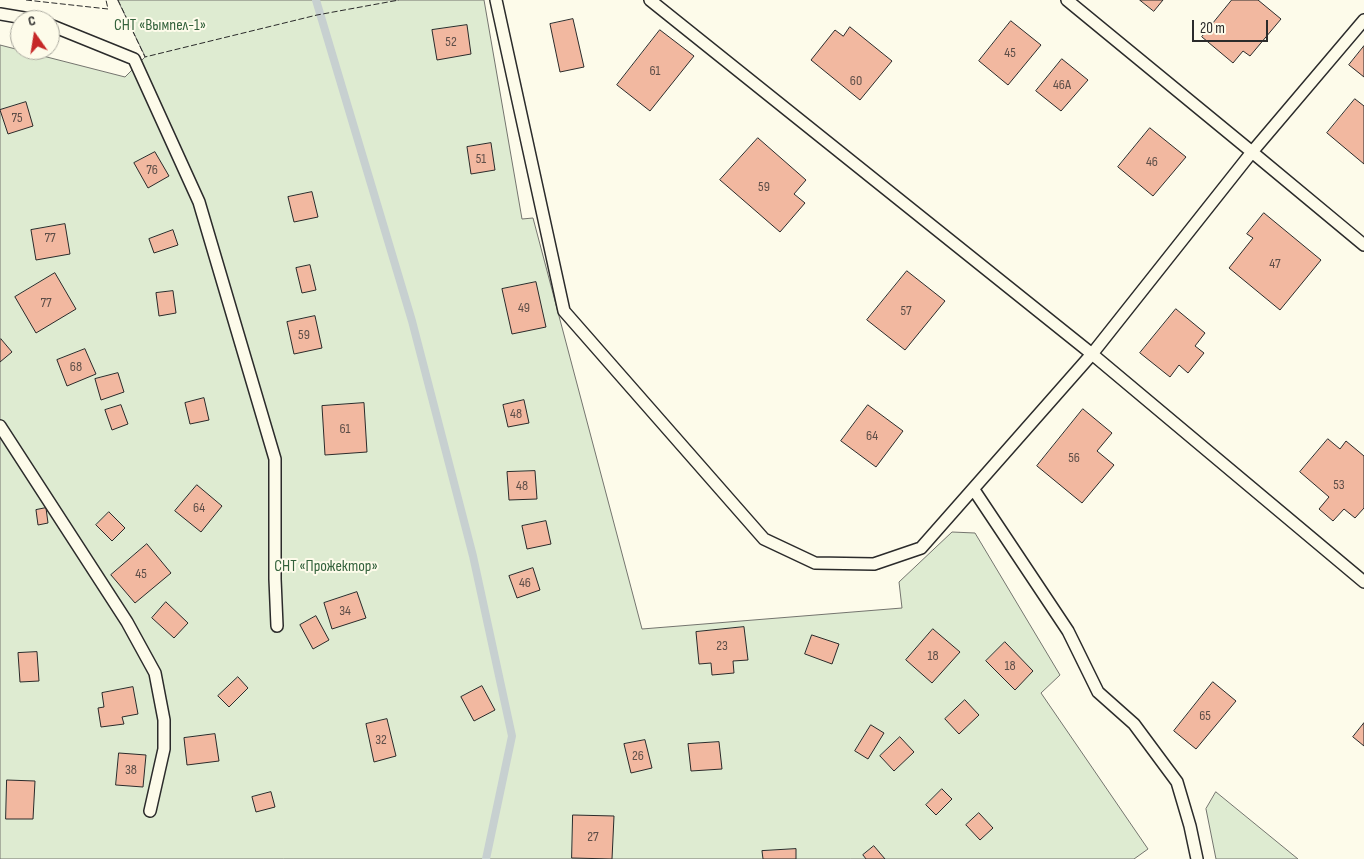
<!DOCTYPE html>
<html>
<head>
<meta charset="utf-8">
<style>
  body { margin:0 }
  #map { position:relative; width:1364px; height:859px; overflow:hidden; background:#fdfbea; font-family:"Sofia Sans Condensed",sans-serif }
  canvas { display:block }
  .north { position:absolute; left:10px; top:10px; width:50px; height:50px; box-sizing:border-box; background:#fdfbea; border:1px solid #a9a89e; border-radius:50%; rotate:347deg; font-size:14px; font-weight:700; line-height:20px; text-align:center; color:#2b2b2b }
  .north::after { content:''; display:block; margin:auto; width:18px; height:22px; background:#c62828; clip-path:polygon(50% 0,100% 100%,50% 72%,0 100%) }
  .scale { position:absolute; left:1192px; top:20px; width:76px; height:22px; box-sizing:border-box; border:2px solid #2b2b2b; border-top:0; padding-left:6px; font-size:15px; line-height:18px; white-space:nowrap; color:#2b2b2b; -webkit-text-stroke:4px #fdfbea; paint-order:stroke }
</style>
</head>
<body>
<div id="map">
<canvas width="1364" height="859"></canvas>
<div class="north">С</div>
<div class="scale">20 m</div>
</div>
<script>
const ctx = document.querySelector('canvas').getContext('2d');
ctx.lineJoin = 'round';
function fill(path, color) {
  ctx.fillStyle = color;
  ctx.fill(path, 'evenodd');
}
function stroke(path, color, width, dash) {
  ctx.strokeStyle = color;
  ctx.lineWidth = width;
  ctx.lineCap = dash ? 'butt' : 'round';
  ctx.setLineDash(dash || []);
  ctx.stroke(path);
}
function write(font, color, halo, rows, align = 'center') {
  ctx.font = font + ' "Sofia Sans Condensed",sans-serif';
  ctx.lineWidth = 4;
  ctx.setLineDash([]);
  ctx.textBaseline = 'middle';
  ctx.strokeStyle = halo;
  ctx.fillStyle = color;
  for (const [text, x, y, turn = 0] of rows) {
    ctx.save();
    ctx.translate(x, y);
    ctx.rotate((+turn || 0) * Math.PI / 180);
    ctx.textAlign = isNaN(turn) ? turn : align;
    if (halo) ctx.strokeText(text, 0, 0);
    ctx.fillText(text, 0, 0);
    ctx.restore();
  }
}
const green = new Path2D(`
  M118,0H484L522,219L533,218L642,629L902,608L899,582L952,532L975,533L1060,675L1041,693L1148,849L1134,859H0V45L125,77L145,57Z
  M1216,792L1298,859H1216L1206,809Z`);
fill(green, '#deebd1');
stroke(green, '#74746e', 1);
stroke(new Path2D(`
  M316,0L412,321L473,556L512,736L486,859`), '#c7d0d0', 8);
const building = new Path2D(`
  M1140,0H1163L1154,11Z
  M1232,0H1258L1281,19L1250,56L1243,51L1233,63L1202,37Z
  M573,19L584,67L560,72L550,24Z
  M1011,21L1041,45L1008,85L979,61Z
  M467,25L471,54L437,60L432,30Z
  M850,27L892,61L860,100L811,60L835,30L843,36Z
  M660,30L694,56L650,111L617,85Z
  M1364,46V77L1349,65Z
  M1062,59L1088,80L1061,111L1036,91Z
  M1355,99L1364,106V164L1327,133Z
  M26,102L33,126L8,134L0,110Z
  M1150,128L1186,157L1153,196L1118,167Z
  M758,138L806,180L794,194L805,203L780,232L720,180Z
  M491,143L495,170L471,174L467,147Z
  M155,152L169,176L148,188L134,163Z
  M312,192L318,217L294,222L288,197Z
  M1264,213L1321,260L1280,310L1229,268L1253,238L1247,234Z
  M65,224L70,254L36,260L31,230Z
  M173,230L178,245L154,253L149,239Z
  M310,265L316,290L302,293L296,268Z
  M907,271L945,301L905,350L867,320Z
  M55,273L76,309L36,333L15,297Z
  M536,282L546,327L512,334L502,289Z
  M173,291L176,313L159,316L156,293Z
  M1176,309L1205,333L1195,346L1204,353L1188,373L1179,365L1170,377L1140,353Z
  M315,316L322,348L294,354L287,322Z
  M1,339L12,352L0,362V340Z
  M85,349L96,374L67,386L57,360Z
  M118,373L124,392L101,400L95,379Z
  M204,398L209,420L190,424L185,403Z
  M524,400L529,423L508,427L503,405Z
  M364,403L367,452L325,455L322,406Z
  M121,405L128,424L112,430L105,410Z
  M868,405L903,431L876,467L841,441Z
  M1083,409L1112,433L1097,451L1114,465L1082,503L1037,466Z
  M1328,439L1340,449L1346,441L1364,456V508L1355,518L1344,509L1333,521L1319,509L1329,497L1300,472Z
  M535,471L537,499L509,500L507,472Z
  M197,485L222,506L201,532L175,511Z
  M46,508L48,523L38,525L36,510Z
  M109,512L125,528L112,541L96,525Z
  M546,521L551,544L527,549L522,526Z
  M147,544L171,573L135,603L111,575Z
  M533,568L540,590L517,598L509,576Z
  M357,592L366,618L332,629L324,603Z
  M166,602L188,623L174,638L152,618Z
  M316,616L329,640L313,649L300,625Z
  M744,627L748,660L733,661L734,673L712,675L711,663L699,664L696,632Z
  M933,629L960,652L932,683L906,660Z
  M812,635L839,644L832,664L805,654Z
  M1005,642L1033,671L1015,690L986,661Z
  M37,652L39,681L20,682L18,653Z
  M238,677L248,688L229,707L218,696Z
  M1213,682L1236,701L1196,749L1174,731Z
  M482,686L495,710L474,721L461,697Z
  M133,687L138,714L122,717L124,724L101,727L98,708L104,707L102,693Z
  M965,700L979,715L959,734L945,719Z
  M387,719L396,756L374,762L366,724Z
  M1364,723V746L1353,737Z
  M871,725L884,733L868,759L855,751Z
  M215,734L219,761L187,765L184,738Z
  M900,737L914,752L894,771L880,756Z
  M645,740L652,768L631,773L624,744Z
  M719,742L722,769L691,771L688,744Z
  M119,753L146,755L143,787L116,785Z
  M7,780L35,781L33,819H6Z
  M942,789L952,799L936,815L926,805Z
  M271,792L275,807L256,812L252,797Z
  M979,813L993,828L980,840L966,825Z
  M573,815L614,816L612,859L572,858Z
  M874,846L885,859H866L863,855Z
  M796,849V859H763L762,851Z`);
fill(building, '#f2b8a0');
stroke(building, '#2b2b2b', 1);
const lane = new Path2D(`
  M496,0L564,311L764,539L815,563L874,564L921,548L1092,354L1252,152L1364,245
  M650,0L1092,354L1364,582
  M1067,0L1252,152L1364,20
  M0,14L36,20
  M50,25L134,59L199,202L275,459V579L277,626
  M0,426L127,622L155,673L164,720V749L150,811
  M974,490L1068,631L1098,692L1134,724L1177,782L1190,826L1197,859`);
stroke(lane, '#2b2b2b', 14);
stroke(lane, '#fdfbea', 11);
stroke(new Path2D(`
  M26,0L108,9L106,0
  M118,0L145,57L317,15L399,0`), '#2b2b2b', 1, [6, 2.5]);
write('14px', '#5d4e48', null, [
  ["52",451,42],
  ["45",1010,53],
  ["61",655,71],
  ["60",856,81],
  ["46А",1062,85],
  ["75",17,118],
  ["51",481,159],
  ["46",1152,162],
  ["76",152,170],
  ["59",764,187],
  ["77",50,238],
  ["47",1275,264],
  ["77",46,303],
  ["49",524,308],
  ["57",906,311],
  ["59",304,335],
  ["68",76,367],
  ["48",516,414],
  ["61",345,429],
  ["64",872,436],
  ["56",1074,458],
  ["53",1339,485],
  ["48",522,486],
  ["64",199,508],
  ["45",141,574],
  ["46",525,583],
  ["34",345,611],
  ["23",722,646],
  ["18",933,656],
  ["18",1010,666],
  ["65",1205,716],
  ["32",381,740],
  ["26",638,756],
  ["38",131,770],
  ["27",593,837]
]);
write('16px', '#34623c', '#fdfbea', [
  ["СНТ «Вымпел-1»",160,26],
  ["СНТ «Прожектор»",326,567]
]);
</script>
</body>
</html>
